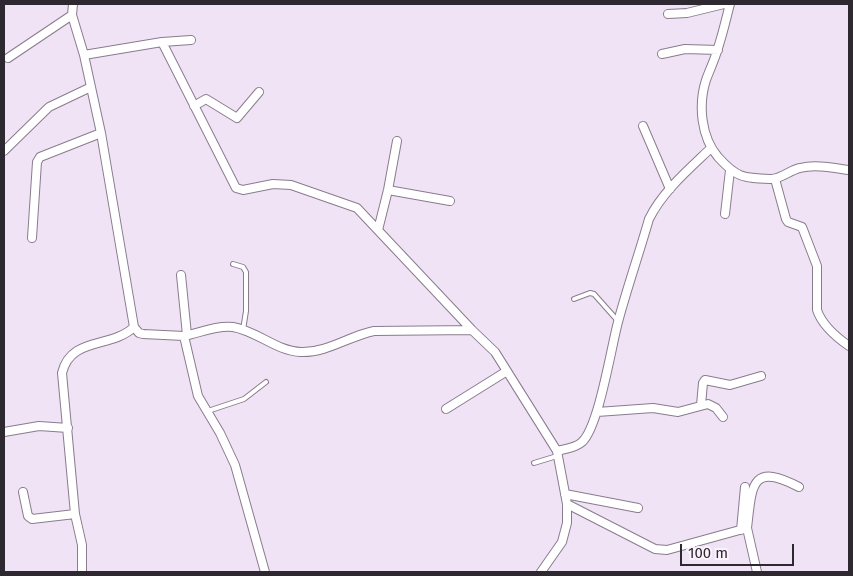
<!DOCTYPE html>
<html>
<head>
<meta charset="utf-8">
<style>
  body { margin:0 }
  #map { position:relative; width:853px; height:576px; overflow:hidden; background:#f1e3f6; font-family:"Fira Sans",sans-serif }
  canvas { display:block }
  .frame { position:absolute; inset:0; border:5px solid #2e2930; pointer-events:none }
  .scale { position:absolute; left:680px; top:544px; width:114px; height:22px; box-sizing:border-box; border:2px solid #2e2930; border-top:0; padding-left:6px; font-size:15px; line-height:18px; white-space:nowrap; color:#2e2930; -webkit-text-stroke:4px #fbf2fe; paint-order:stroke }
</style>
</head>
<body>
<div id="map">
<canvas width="853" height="576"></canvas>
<div class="frame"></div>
<div class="scale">100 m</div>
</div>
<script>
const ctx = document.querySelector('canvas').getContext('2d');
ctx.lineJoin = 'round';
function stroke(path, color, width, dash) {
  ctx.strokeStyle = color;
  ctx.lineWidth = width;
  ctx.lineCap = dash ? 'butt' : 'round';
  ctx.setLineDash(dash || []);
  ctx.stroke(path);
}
const lane = new Path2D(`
  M233,264L243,267L246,272V311L243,330
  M574,299L590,293L594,294L618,321
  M208,411L244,399L266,382
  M534,463L557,456`);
const street = new Path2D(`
  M73,4L72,15L84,55L101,133L134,327C111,349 71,336 62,373L75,514L82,545V572
  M730,4C726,19 723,33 718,48C715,59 710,69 706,80C698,105 701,137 718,157C737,178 743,178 771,179C781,179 790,170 800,168C815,164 834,168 849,170
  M668,14L687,13L724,4
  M162,42L191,40
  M662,54L685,49L718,50
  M84,55L162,42L236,188L243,190L273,184L291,185L357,208L472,330L495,352L557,451L567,504V523L562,542L541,572
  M8,58L72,15
  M194,106L206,99L237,118L259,92
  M643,126L670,189
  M4,151L49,107L91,87
  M775,179L786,219L788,222L802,227L817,266V310C822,325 836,337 849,346
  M388,190L450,201
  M725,214L730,170
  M378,230L388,190L397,141
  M32,238L37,162L40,157L101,133
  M181,275L187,335
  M134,327L139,333L143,334L184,336L198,396L220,433L235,465L265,572
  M184,336C199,333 217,325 233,327C257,331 276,351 301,352C327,353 349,336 374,331L472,330
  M701,405L703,383L705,380L730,385L761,376
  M446,409L507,371
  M597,412L653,408L678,412L708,404L716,408L723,417
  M4,432L39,426L68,428
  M557,451C564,449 576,448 582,442C599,426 611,348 618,322C627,288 639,254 649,219C663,191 688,170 711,148
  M23,492L28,516L32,519L75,514
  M565,494L638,508
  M567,504L655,549L667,550L747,528L757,572
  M747,528C752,487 750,461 799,487
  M741,530L745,487`);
stroke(lane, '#897c8d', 6);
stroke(street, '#897c8d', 10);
stroke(lane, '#fff', 4);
stroke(street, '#fff', 8);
</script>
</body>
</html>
